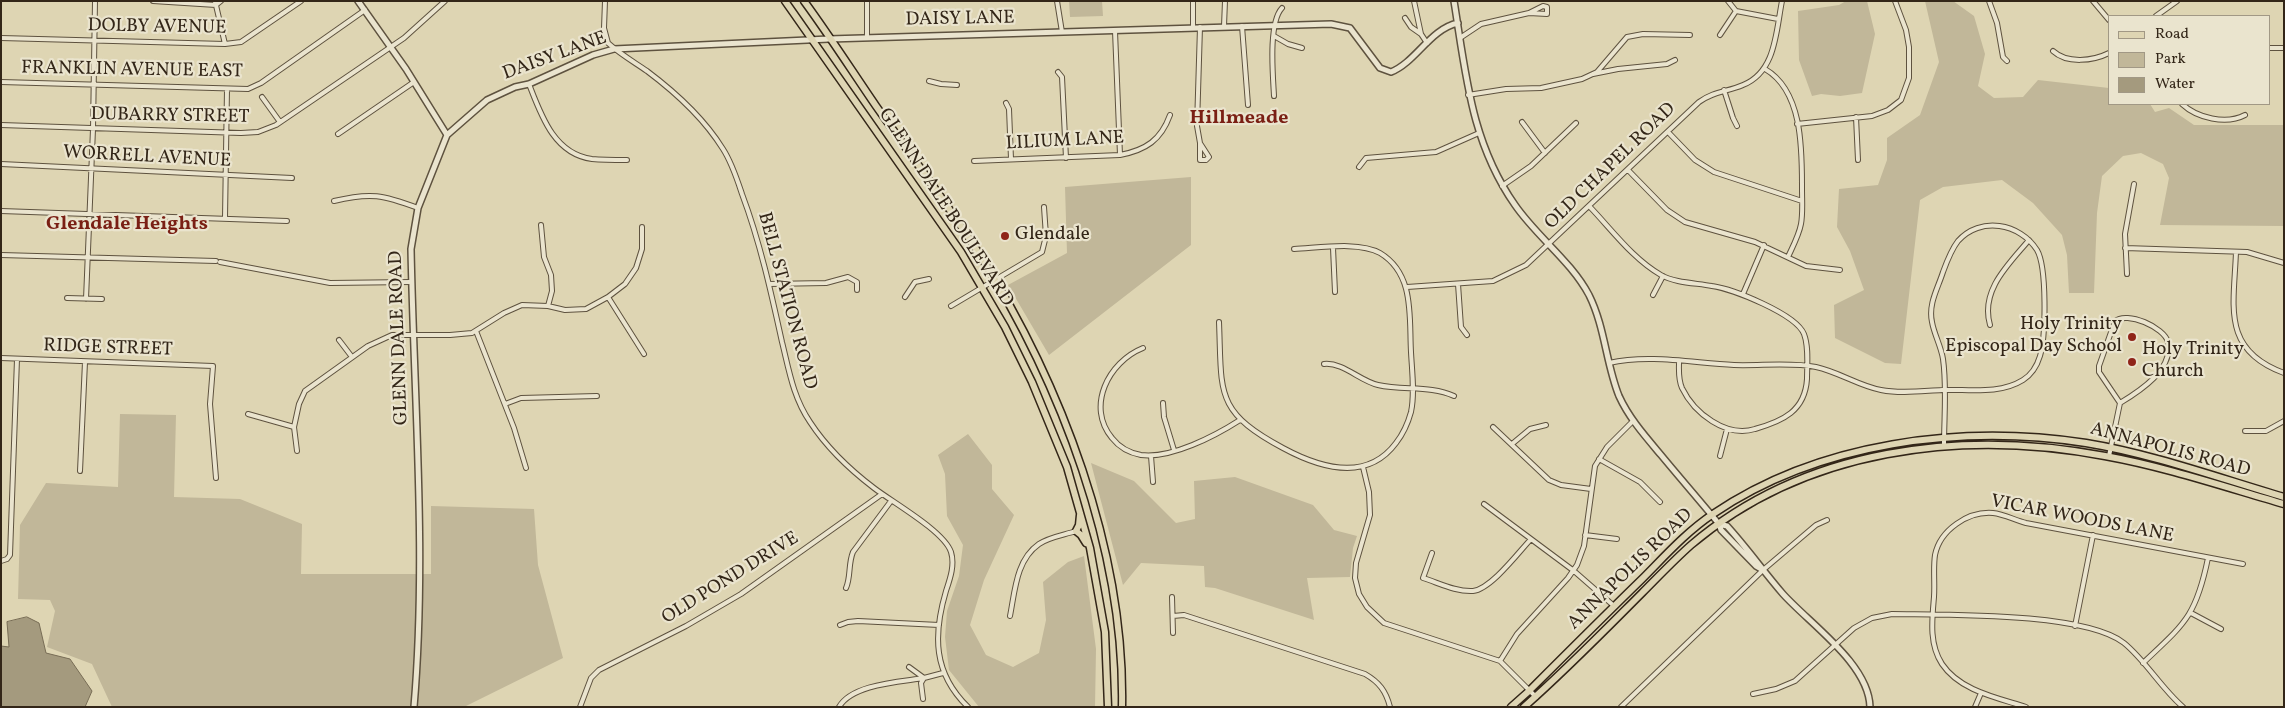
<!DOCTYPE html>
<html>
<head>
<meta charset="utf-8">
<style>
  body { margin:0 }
  #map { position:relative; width:2285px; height:708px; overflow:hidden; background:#ded5b3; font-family:Vollkorn,serif }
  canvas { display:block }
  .frame { position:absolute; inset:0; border:2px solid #332618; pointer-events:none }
  .legend { position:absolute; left:2108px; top:15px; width:162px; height:90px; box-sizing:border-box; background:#eae4ce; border:1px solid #a19885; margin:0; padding:6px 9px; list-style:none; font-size:15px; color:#332618 }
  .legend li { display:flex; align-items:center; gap:10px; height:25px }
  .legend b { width:25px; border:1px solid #a19885 }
</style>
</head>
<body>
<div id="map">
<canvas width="2285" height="708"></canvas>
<div class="frame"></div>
<ul class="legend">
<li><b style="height:6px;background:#ded5b3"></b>Road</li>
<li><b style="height:14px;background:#c1b799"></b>Park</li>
<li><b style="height:14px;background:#a49a7e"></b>Water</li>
</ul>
</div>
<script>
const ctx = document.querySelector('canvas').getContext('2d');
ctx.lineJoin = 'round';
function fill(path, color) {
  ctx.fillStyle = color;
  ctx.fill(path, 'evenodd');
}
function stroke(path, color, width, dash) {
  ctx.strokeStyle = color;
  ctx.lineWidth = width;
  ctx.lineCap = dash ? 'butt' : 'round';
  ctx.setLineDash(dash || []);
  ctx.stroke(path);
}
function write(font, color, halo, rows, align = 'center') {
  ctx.font = font + ' Vollkorn,serif';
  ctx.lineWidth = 4.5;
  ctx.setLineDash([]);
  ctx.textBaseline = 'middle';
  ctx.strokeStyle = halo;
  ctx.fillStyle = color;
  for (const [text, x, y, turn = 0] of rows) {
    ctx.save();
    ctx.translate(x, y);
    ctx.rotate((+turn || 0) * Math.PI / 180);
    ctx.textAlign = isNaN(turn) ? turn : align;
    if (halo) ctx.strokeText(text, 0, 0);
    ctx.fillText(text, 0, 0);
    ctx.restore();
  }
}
fill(new Path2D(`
  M1069,1H1102L1103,16L1070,17Z
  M1846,1H1867L1875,34L1862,93L1840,96L1821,94L1812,96L1799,60L1798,11L1839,5Z
  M1925,1H1953L1974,16L1985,54L1978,86L1994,98L2023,97L2038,80L2109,88V104H2150L2155,112L2169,108L2194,125H2283L2284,118V226L2160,225L2169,178L2163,164L2141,153L2123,156L2102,176L2097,213L2094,293H2069L2067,255L2062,235L2033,203L2002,180L1943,187L1920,200L1901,364L1885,363L1835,338L1834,305L1864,290L1850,251L1837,227L1839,189L1878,185L1887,160V138L1920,115L1939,62Z
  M1191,177V245L1049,355L1008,285L1067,253L1065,187Z
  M120,414L176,415L174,497L240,499L302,524L301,574H431V506L534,509L538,565L563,658L464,707H112L92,664L47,647L55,611L50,600L18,599L20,525L46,483L118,487Z
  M968,434L992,465V489L1014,515L984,580L970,625L986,655L1013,667L1039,653L1046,620L1043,582L1068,562L1084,556L1096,649L1095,707H979L949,670L945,637L947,611L959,576L963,545L947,516L945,474L938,455Z
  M1091,463L1134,481L1176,523L1195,519L1194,481L1235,477L1313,505L1334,530L1357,536L1353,548L1350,577L1307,578L1314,620L1215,588L1205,587L1204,566L1141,563L1123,585Z`), '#c1b799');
const water = new Path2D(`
  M27,617L39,623L46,653L70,659L92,691L85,707H1V646L9,647L7,622Z`);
fill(water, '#a49a7e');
stroke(water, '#776c55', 1);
const minor = new Path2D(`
  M153,1L216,5L221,1
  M215,1L225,44
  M605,1L604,28L608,43C620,54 634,62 647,71C675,92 705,120 723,149C732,163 737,179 742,194C760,242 771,292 782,342C789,370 793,397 810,422C827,448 849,469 874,488C892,502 944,531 951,552C955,565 950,579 946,591C933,635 933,673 968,707
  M867,1V38
  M1057,1L1062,32
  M1193,1V28
  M1414,1L1421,34L1427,43
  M1728,1L1736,11L1778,19
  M1989,1L1997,23L2003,57L2007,61
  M2093,1L2109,20
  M1543,6L1547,7V14L1529,13Z
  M2156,16L2177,1
  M1405,18L1411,27L1421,34
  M1224,26L1225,1
  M1242,26L1248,105
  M1115,31L1120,155
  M1720,35L1736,11
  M1274,36L1288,44L1302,48
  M1,38L225,44L241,42L301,1
  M1460,38L1481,24L1529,13
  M2269,48H2284
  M2053,51C2067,64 2093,61 2109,53
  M1765,69C1803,91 1802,150 1802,189C1802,201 1803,213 1801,224C1799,235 1793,246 1788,257
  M1058,72L1062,77L1066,158
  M1593,74L1618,69L1667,64L1675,60
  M929,81L941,84L957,85
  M1,82L248,89L261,83L365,10
  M529,84C541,115 554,154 592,159C603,160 616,160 627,160
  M1724,90L1733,118L1737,126
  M1468,95L1506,89L1541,88L1582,79L1597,72L1627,37L1643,34L1690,35
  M1274,96C1273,76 1268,23 1282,8
  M262,97L280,122
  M1006,103L1009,109L1011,159
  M2182,104C2197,118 2226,125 2245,115
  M1856,117L1858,160
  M1522,122L1545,153
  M1797,124L1872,116L1888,110L1901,100L1909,78V47L1906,30L1895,1
  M1,125L241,133L258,132L276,125L404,38L445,1
  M1668,132L1695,160L1714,172L1802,201
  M338,134L414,82
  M1200,143L1197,126L1200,27
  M1200,143L1209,157L1206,160H1200Z
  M974,161L1120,155C1146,150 1161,140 1170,115
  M1,164L292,178
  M1359,167L1366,158L1436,152L1479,133
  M1628,170L1667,210L1685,222L1755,242L1806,266L1840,270
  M1502,186L1531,166L1576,123
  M334,201C371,192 383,195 418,208
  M1590,207C1612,230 1633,259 1661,275C1675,283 1696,283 1712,286C1733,289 1796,314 1804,334C1809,347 1807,365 1807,379C1805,411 1783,421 1755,429C1726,438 1694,413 1682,388C1678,379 1679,370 1679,362
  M1,211L287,221
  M225,218L227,89
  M541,225L544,257L551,275L552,291L548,306
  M1333,248L1335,292
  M2125,248L2247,252L2284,263
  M2236,252C2234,306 2221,350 2284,373
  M1,255L216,261
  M220,262L330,283L411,282
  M2127,274L2125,234L2134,184
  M769,284L826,283L848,277L857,282V290
  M1458,284L1461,327L1467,335
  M1407,287L1493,281L1526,265L1699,102C1714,91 1727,92 1743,85C1776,72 1776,31 1782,1
  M1743,294L1764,245
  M1653,295L1663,276
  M608,297L644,354
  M905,297L915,282L929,279
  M67,298L102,299
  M86,299L93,129L95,1
  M951,306L1042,252L1046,236L1044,207
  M1219,322C1222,393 1214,411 1283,448C1320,468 1367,482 1396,443C1403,434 1408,423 1411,412C1415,393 1412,372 1411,352C1409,317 1415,274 1380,253C1359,241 1318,248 1294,249
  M1990,325C1980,290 2009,264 2029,240
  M476,331L514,428L526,468
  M339,340L352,357
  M1143,348C1108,362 1086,407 1112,438C1119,447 1130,453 1141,455C1171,459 1215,436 1240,420
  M1,358L213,366L210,404L216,478
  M1609,363C1649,354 1693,363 1734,365C1760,366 1791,362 1816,367C1839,372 1859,386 1881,390C1901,394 1922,391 1942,390C1968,389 1999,395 2023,380C2031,375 2037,366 2040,356C2046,336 2047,267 2037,250C2020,223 1980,216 1958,241C1951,250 1947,261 1943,272C1938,288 1928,304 1932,322C1934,334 1941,346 1943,359C1947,387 1944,417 1944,446
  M1324,364C1343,362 1360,381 1378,385C1403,391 1430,385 1454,396
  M1163,403L1164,417L1174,450
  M505,404L521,398L597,396
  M248,414L294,427
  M1493,427L1549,480L1561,485L1591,489
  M2245,431H2266L2284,421
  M1512,444L1530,429L1546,425
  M297,451L294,427L299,404L305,391L368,346L392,335H450L472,333L504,313L522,305L548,306L565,310L586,309L608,297L625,284L636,268L642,249V227
  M1151,456L1153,482
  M1720,456L1727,429
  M2109,456L2120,403L2099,372V366L2115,321C2127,311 2164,327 2168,342C2174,369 2140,391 2120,403
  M1599,459L1640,482L1660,502
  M1363,467L1369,492L1370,515L1356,563L1355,578L1359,594L1367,607L1384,623L1500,661L1536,697
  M80,471L85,362
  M1484,504L1574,571L1614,606
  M1585,535L1617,539
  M1432,553L1423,578C1439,583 1456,592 1473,591C1491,589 1518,553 1531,539
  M1,561L7,559L10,555L17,359
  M846,588C851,577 848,564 853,552L891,501
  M1172,597L1173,633
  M2191,613L2221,629
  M1010,616C1015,591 1016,560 1039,544C1049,537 1064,535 1076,531
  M1173,616L1184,615L1365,674C1379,682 1386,691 1390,707
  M840,625L848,622L858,621L939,625
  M2075,626L2093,535
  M1500,661L1517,634L1568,578L1577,565L1584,546L1595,466L1607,447L1633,421
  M2143,663C2184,624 2196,617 2208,558
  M909,667L924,678L943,673
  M1753,694L1776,689L1795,681L1854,628L1872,618L1892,614C1945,615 2084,612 2124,643C2146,661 2161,688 2183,707
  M923,699L921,683L924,678
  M580,707L591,678L599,670L686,626L741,594L882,494
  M839,707C852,684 900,682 924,678
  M1621,707L1763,570L1816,525L1827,520
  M1975,707L1981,693
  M2026,707C1998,698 1960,691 1942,664C1929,644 1932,620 1934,597C1935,583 1933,568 1935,555C1940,530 1968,511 1993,513C2003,514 2015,520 2026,523L2243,564`);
const tertiary = new Path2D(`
  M358,1L406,69L447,135L418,208L411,249C414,402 427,554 414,707
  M1454,1C1466,75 1471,142 1515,205C1537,237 1571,261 1589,295C1605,327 1606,364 1619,396C1629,418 1645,436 1661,455C1680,478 1700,501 1719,524L1721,530L1756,566L1763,570
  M447,135L487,100L515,87L529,84L593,55L614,49L829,39L1331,24L1350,28L1380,68L1391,72C1416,62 1430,29 1458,23
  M1719,524L1727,526C1747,548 1764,572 1783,594C1810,624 1869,664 1870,707`);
const primary = new Path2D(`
  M785,1L961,252L1005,327L1032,382L1067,467L1090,548L1105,632L1108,707
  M804,1C829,35 852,71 876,106C910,154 946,202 978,252C1061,383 1125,550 1122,707
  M1080,515L1079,525L1076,531L1081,535L1086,543
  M1511,707L1529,691C1566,654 1603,617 1641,580C1664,557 1686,532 1713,514C1819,442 1961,424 2086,443C2153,454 2219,478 2284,497
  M1524,707C1565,671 1603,632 1642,593C1658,577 1674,560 1691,545C1805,448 1962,429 2105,456C2166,467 2225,487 2284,504`);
stroke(minor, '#5e523f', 6);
stroke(tertiary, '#5e523f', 8);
stroke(primary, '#332618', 9);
stroke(minor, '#eae4ce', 4);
stroke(tertiary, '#eae4ce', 5);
stroke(primary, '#ded5b3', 6);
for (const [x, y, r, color] of [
  [1005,236,5,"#8f2418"],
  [2132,337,5,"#8f2418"],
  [2132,362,5,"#8f2418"]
]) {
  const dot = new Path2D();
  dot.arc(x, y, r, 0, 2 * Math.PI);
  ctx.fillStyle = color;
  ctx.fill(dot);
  stroke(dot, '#eae4ce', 2);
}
write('19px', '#332618', '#eae4ce', [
  ["DAISY LANE",960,20,-1],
  ["DOLBY AVENUE",157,28,1],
  ["DAISY LANE",555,57,-20],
  ["FRANKLIN AVENUE EAST",132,71,1],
  ["DUBARRY STREET",170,117,1],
  ["LILIUM LANE",1065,142,-3],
  ["WORRELL AVENUE",147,158,3],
  ["OLD CHAPEL ROAD",1611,167,-44],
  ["GLENN DALE BOULEVARD",945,208,57],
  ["BELL STATION ROAD",786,301,75],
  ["GLENN DALE ROAD",400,338,-92],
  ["RIDGE STREET",108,349,2],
  ["ANNAPOLIS ROAD",2170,451,15],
  ["VICAR WOODS LANE",2082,520,11],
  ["ANNAPOLIS ROAD",1631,570,-44],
  ["OLD POND DRIVE",731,579,-32]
]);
write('19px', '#332618', '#eae4ce', [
  ["Glendale",1015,236],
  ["Holy Trinity",2122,326,"right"],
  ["Episcopal Day School",2122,348,"right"],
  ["Holy Trinity",2142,351],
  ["Church",2142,373]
], 'left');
write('bold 20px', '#7a1f14', '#eae4ce', [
  ["Hillmeade",1239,119],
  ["Glendale Heights",127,225]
]);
</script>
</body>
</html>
